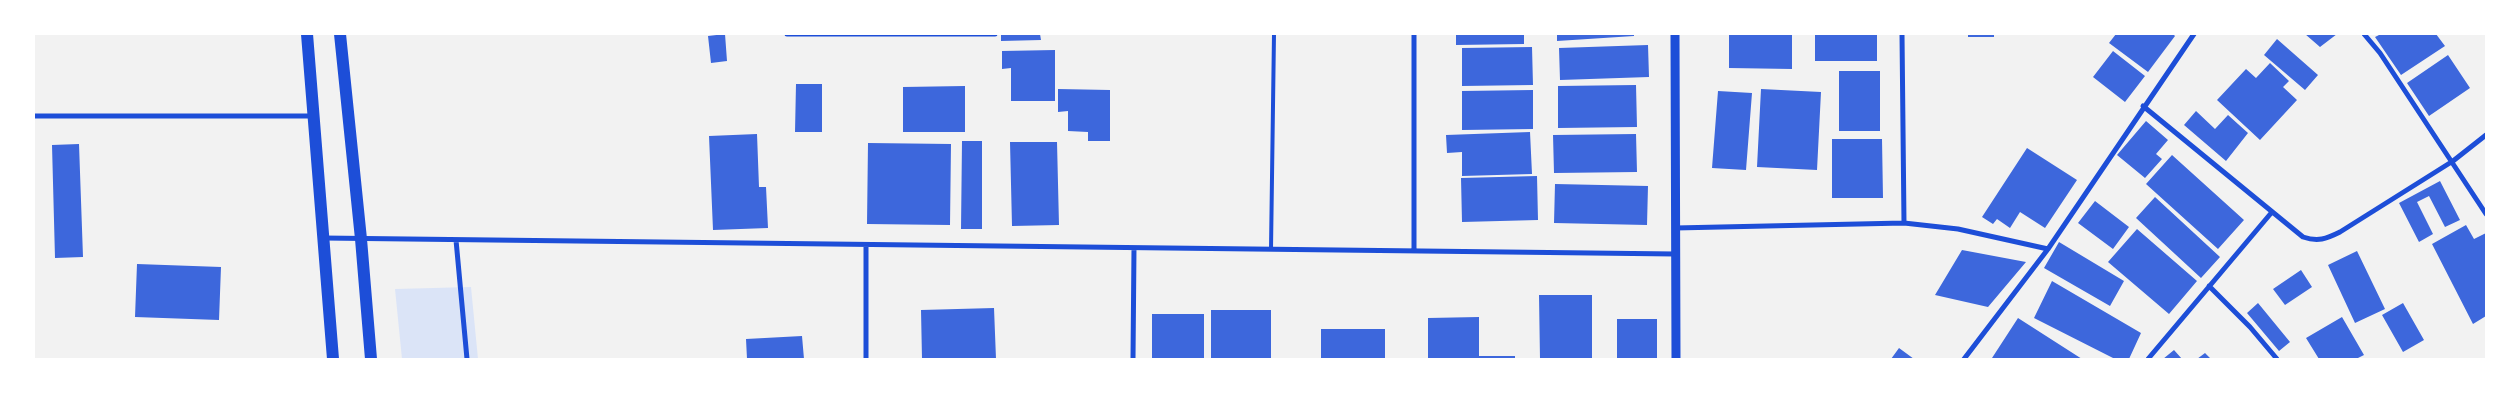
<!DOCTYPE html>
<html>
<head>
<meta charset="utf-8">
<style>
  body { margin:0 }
  #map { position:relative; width:2520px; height:393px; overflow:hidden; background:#f2f2f2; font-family:"Crimson Pro",serif }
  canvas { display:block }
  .frame { position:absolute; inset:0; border:35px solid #fff; pointer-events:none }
</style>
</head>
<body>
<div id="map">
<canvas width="2520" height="393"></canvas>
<div class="frame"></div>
</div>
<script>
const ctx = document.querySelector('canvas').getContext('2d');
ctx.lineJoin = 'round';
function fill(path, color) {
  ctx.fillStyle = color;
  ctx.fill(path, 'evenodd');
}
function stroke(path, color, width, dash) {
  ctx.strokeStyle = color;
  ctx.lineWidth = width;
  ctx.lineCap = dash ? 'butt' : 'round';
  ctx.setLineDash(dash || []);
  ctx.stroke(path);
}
fill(new Path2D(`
  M471,287L478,359H402L395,289Z`), '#dbe4f7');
fill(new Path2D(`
  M725,34L727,61L711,63L708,36Z
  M1001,34H1040L1041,40L1001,41Z
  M1456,34H1524V44L1456,45Z
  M1557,34H1634V36L1557,41Z
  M1729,34H1792V69L1729,68Z
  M1815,34H1877V61H1815Z
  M1968,34H1994V37H1968Z
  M2116,34H2173L2175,36L2148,72L2109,43Z
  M2305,34H2337L2320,47Z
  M2381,34H2436L2445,46L2401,75L2375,37Z
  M2277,39L2318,75L2305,90L2264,55Z
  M1648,45L1649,77L1560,80L1559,48Z
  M1532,47L1533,85L1462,86V48Z
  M1055,50V101H1011V68L1002,69V51Z
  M2113,51L2145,76L2125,102L2093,77Z
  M2448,55L2470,88L2429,116L2407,83Z
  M2270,63L2289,81L2283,87L2297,100L2260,140L2217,100L2246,69L2256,78Z
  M1839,71H1880V131H1839Z
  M796,84H822V132H795Z
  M1636,85L1637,127L1558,128V86Z
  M965,86V132H903V87Z
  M1058,89L1110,90V141H1088V132L1068,131V111L1058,112Z
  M1761,89L1821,92L1817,170L1757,167Z
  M1533,90V129L1462,130V91Z
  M1718,91L1752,93L1746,170L1712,168Z
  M2196,111L2215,129L2228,115L2248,133L2226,161L2184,125Z
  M2146,121L2168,140L2156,154L2162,159L2145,178L2117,155Z
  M1530,132L1532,174L1462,176V152L1447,153L1446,135Z
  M757,134L759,187H766L768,228L713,230L709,136Z
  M1636,134L1637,172L1554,173L1553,135Z
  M1832,139H1882L1883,198H1832Z
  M962,141H982V229H961Z
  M1010,142H1057L1059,225L1012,226Z
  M868,143L951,144L950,225L867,224Z
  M79,144L83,257L55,258L52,145Z
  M2027,148L2077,180L2045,228L2020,212L2010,228L1997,219L1993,224L1982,217Z
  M2172,155L2244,220L2218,249L2146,184Z
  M1537,176L1538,220L1462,222L1461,178Z
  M2440,181L2460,220L2445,227L2429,196L2417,202L2433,234L2419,242L2399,203Z
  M1555,184L1648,186L1647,225L1554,223Z
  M2155,197L2220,257L2201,278L2136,218Z
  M2095,201L2129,227L2113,249L2078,223Z
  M2466,225L2474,239L2486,233V316L2473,324L2432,244Z
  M2137,229L2197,281L2169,314L2108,262Z
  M2059,242L2124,281L2110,306L2044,268Z
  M1962,250L2026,262L1988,307L1935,295Z
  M2357,251L2385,309L2355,323L2328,265Z
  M137,264L221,267L219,320L135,317Z
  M2301,270L2312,287L2285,305L2273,289Z
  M2052,281L2141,333L2129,359H2115L2034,318Z
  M1539,295H1592V359H1540Z
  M2258,303L2290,342L2279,351L2247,313Z
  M2403,303L2424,340L2403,352L2382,315Z
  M994,308L996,359H922L921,310Z
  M1211,310H1271V359H1211Z
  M1152,314H1204V359H1152Z
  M1479,317V356H1515V359H1428V318Z
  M2342,317L2364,355L2356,359H2319L2306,338Z
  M2018,318L2082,359H1994L1992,358Z
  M1617,319H1657V359H1617Z
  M1321,329H1385V359H1321Z
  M802,336L804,359H747L746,339Z
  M1899,348L1914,359H1891Z
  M2174,350L2182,359H2163Z
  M2205,353L2211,359H2197Z`), '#3d67dc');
stroke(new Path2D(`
  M1271,249L1274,34`), '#1d4ed8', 4);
stroke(new Path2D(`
  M787,34H995
  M1414,34V251
  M1902,34L1904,223
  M2364,34L2380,53L2486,214
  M2143,106L2303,237C2318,242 2326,239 2340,232L2453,161L2486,135
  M34,116H314
  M1675,228L1904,223L1958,229L2048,249
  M323,238L1675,254
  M456,240L467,359
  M866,245V359
  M2209,286L2250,327L2277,359
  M1133,359L1134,248
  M1964,359L2048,249L2194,34
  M2148,359L2272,212`), '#1d4ed8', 5);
stroke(new Path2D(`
  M1675,34L1676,359`), '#1d4ed8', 9);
stroke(new Path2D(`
  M307,34L333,359
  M340,34L361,239L371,359`), '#1d4ed8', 12);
</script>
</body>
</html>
